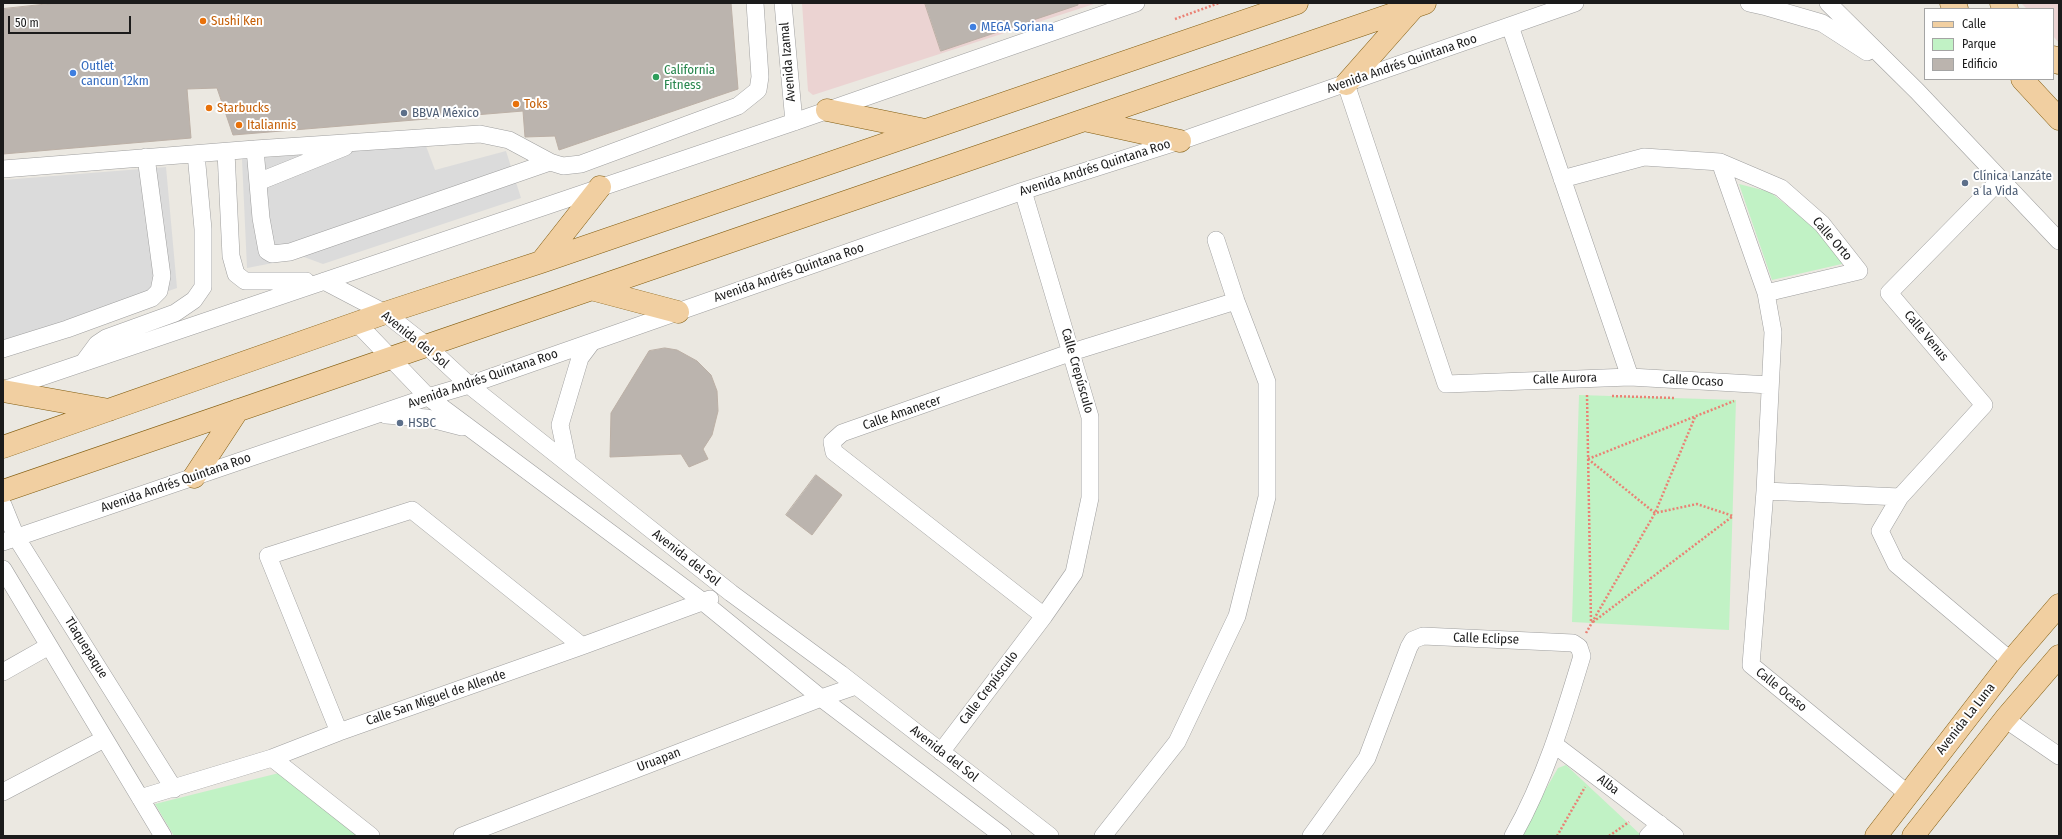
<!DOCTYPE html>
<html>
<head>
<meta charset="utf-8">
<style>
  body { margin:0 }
  #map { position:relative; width:2062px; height:839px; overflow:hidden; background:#ebe8e1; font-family:"Fira Sans Condensed",sans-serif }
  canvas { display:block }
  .frame { position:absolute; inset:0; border:4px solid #1b1b1b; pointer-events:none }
  .legend { position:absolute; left:1924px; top:8px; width:130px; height:72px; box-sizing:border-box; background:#fff; border:1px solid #a4a4a4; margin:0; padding:5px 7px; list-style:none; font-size:12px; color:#1b1b1b }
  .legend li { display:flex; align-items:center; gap:8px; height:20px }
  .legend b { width:20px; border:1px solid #a4a4a4 }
  .scale { position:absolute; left:8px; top:16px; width:123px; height:18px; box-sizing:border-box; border:2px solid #1b1b1b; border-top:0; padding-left:5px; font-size:12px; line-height:14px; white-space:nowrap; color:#1b1b1b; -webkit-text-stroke:3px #fff; paint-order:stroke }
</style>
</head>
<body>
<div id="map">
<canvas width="2062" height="839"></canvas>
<div class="frame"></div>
<ul class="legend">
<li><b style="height:5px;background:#f1cfa1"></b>Calle</li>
<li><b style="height:11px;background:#c1f2c5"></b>Parque</li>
<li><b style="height:11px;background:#bbb4ae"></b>Edificio</li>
</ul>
<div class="scale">50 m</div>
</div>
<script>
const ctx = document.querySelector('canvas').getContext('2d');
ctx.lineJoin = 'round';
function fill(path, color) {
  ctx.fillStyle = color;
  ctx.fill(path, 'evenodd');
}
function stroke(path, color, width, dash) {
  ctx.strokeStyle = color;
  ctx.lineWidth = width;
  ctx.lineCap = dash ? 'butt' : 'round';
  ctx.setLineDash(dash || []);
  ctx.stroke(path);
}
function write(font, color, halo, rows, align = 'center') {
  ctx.font = font + ' "Fira Sans Condensed",sans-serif';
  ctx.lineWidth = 4;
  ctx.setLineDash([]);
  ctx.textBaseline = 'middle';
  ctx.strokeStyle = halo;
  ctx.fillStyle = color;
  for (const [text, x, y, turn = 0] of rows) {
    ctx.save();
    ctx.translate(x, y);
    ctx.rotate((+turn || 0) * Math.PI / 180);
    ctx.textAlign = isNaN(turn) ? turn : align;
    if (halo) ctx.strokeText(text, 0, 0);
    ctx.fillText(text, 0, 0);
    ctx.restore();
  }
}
fill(new Path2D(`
  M802,3H1097L813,95L808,91Z
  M2021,3H2059V43L2053,36V9H2027Z`), '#ebd3d2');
fill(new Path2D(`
  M1739,184L1770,192L1810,224L1846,263L1772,280Z
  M1579,395L1736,400L1729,630L1572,622Z
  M1566,765L1642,836H1519L1558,768Z
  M283,772L358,836H174L155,804Z`), '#c1f2c5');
fill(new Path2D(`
  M426,146L435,170L506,151L521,198L323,264L304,257L247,268L242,159Z
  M166,167L177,288L3,349V180Z`), '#dbdbdb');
const building = new Path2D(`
  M56,3H731L738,89L559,150L555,136L525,137L523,111L233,135L217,88L187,89L191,138L3,154V9Z
  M925,3H1078V5L941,51Z
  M665,348L677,350L697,361L711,375L717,391L718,411L712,435L703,449L708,459L689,467L681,454L610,457L611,413L649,351Z
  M816,475L842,495L812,535L786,515Z`);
fill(building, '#bbb4ae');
stroke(building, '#bbafa5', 1);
const minor = new Path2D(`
  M783,3L794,122
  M1749,3L1767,7L1822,23L1867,52
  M1828,3L1917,91L2059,241
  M1510,26L1630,377
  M1346,84L1446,384L1630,377L1770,385
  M255,149L261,218L267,251L272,254L290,252L550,162
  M226,152L231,256L236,274L245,281H306
  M1720,162L1766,293L1773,332L1765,491
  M3,169L255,149L480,134L509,140L550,162L563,166L581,164L738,106L758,90L760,77L755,3
  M1562,179L1644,157L1720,162L1781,188L1822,224L1859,271L1766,293
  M258,182L345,147
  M324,281L385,313L427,346L469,385L731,593L841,674L1050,836
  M358,324L428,397L702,601L821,698L1003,836
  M3,349L67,329L152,298L159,291L162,276L146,157
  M83,363L97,344L106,338L175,313L194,300L203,287V229L196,154
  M3,390L794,122L1136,3
  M386,415L427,418L462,427
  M568,463L560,425L580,358L592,342
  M1900,497L1984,405L1889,293L2000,180
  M3,505L16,537L174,789
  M3,542L428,397L469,385L1023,191L1189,138L1575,3
  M3,569L163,836
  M1044,616L834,452L832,442L842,433L1072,352L1236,301
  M3,672L49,646
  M2005,719L2059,756
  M339,732L268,556L412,510L582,646
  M1555,745L1675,836
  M941,752L1044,616L1074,573L1090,498V417L1023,191
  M272,758L371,836
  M3,792L104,739
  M1908,794L1751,665L1765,491L1900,497L1880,531L1896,564L2011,661
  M140,798L272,758L339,732L582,646L710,599
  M462,836L821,698L856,686
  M1103,836L1177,742L1237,616L1267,497V382L1236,301L1216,240
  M1311,836L1367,758L1409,647L1413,640L1423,636L1573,643L1579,647L1582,656C1563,719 1545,779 1513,836
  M1648,836L1660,824`);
const major = new Path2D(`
  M1951,3L1957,9
  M2001,3L2007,9
  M2053,57L2059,63
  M2022,79L2059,119
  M1346,84L1414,7
  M827,110L925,130
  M1084,120L1180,141
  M541,262L600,187
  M591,289L678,312
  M3,391L109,410
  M3,447L385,313L541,262L1297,3
  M194,477L238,410
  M3,491L1425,3
  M1876,836L2011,661L2059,605
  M1913,836L2005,719L2059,656`);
stroke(minor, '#9f9f9f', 18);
stroke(major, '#825d10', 23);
stroke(new Path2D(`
  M1175,19L1219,3
  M1587,395L1591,623
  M1612,396L1675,398
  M1588,459L1734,401
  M1588,459L1655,513L1697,504L1733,516
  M1593,622L1733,516
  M1586,633L1655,513L1695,417
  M1557,836L1585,787
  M1609,836L1629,822`), '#ea8174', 2.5, [2, 2]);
stroke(minor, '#fff', 17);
stroke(major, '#f1cfa1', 22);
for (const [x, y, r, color] of [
  [203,21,4,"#e8710a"],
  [973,27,4,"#3f7fe0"],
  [73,73,4,"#3f7fe0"],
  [656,77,4,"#2e9e5b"],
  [516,104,4,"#e8710a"],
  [209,108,4,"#e8710a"],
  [404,113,4,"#5c6f8a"],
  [239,125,4,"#e8710a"],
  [1965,183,4,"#5c6f8a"],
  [400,423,4,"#5c6f8a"]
]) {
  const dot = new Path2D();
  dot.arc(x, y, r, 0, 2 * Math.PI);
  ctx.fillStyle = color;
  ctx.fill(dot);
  stroke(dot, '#fff', 1.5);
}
write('13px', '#c56008', '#fff', [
  ["Sushi Ken",211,21],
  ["Toks",524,104],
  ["Starbucks",217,108],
  ["Italiannis",247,125]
], 'left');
write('13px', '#366cbe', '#fff', [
  ["MEGA Soriana",981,27],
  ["Outlet",81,66],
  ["cancun 12km",81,81]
], 'left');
write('13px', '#1b1b1b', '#fff', [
  ["Avenida Izamal",788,62,-95],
  ["Avenida Andrés Quintana Roo",1402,64,-19],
  ["Avenida Andrés Quintana Roo",1095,168,-18],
  ["Calle Orto",1832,239,49],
  ["Avenida Andrés Quintana Roo",789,273,-19],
  ["Calle Venus",1926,336,50],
  ["Avenida del Sol",415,340,39],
  ["Calle Crepúsculo",1077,371,74],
  ["Avenida Andrés Quintana Roo",483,379,-19],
  ["Calle Aurora",1565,379,-2],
  ["Calle Ocaso",1693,381,3],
  ["Calle Amanecer",902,413,-19],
  ["Avenida Andrés Quintana Roo",176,483,-19],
  ["Avenida del Sol",686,558,38],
  ["Calle Eclipse",1486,639,2],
  ["Tlaquepaque",86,648,58],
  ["Calle Crepúsculo",989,688,-53],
  ["Calle Ocaso",1781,690,39],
  ["Calle San Miguel de Allende",436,698,-19],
  ["Avenida La Luna",1966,719,-52],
  ["Avenida del Sol",944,754,38],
  ["Uruapan",659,760,-21],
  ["Alba",1608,785,37]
]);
write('13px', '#27864d', '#fff', [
  ["California",664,70],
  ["Fitness",664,85]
], 'left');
write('13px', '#4e5e75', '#fff', [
  ["BBVA México",412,113],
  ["Clínica Lanzáte",1973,176],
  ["a la Vida",1973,191],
  ["HSBC",408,423]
], 'left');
</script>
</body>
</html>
